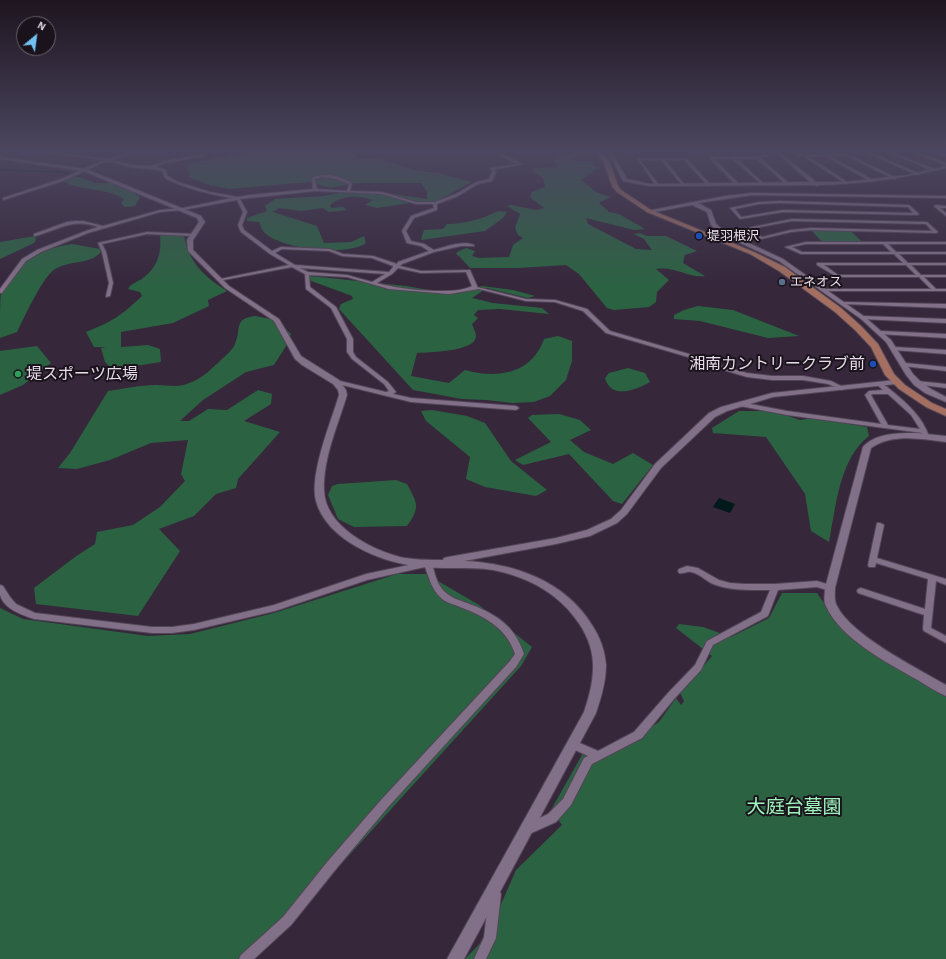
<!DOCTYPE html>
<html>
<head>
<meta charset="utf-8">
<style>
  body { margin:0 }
  #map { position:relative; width:946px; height:959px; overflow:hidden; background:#36273b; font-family:"Alegreya Sans",sans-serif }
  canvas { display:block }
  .north { position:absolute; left:16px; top:16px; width:40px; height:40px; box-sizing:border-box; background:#1a131c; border:1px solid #6c636e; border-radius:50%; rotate:29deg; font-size:11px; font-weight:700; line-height:16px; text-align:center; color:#e6dce9 }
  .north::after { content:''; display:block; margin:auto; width:14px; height:18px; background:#71c1f4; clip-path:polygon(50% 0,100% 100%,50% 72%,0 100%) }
</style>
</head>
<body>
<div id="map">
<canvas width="946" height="959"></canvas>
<div class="north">N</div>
</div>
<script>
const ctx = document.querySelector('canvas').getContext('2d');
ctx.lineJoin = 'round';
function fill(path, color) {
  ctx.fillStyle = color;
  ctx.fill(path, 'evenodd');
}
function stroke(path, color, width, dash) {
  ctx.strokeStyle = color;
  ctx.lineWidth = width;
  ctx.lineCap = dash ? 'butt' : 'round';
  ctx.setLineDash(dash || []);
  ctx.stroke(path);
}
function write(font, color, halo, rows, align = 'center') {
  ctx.font = font + ' "Alegreya Sans","Noto Sans JP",sans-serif';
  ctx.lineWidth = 4;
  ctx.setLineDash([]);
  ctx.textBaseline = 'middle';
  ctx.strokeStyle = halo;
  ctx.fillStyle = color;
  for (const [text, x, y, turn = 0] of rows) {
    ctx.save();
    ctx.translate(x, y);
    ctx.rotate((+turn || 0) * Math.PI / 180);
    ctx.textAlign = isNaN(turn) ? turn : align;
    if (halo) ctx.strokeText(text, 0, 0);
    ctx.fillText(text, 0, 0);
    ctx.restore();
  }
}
fill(new Path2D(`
  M252,152H365L355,156L361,159H380L415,170L438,173L472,182L435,202H416L377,208L365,205L373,200C359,195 341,195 330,205L331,208L343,207L347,210L329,212L323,208L301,211L279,208L273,212L317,226L324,243L351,242L364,236L366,243C346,257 282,249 265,233C262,231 261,226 259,222L247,221V218L267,211L265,206L275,199L325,196L339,193L392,194L427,199V191L421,183H354L331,188L309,182L229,189L210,185L189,177V171L186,168L191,163Z
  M569,152H580L574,158L576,161H593V165L602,168L596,169L581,180L596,192L610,197L599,203L609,212L619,214L645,229L634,230L586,218L588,224L636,249L652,250L644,239L634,234L640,233L647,236H666L697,251L685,255L683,263L705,276C687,278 676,266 656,269L669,280L657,292L656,302L649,307L614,310L607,308L579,274L566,265L518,268H470L460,257L456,254L457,252L466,248L475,251L472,256L479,258L509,257L513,245L523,238L518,235L515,228L520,214L507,206L511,205L536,210L544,208L530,197L532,192L545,187L543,178L531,170L535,168L557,167L554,159L557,155Z
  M74,177H80L95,183H112L131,191L140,197L135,206L125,207L121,204L124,199C106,187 82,192 63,181Z
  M498,211L507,212L503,218L485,231L421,240L424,230L443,229L447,224C465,224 482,219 498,211Z
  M811,230L851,231L862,242H822Z
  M169,232L184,235C188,262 205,277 227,291L208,300L209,306L173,323L121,332V347L148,345L160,349L161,362L115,369L109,366L105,362L101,348L106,347H94L86,332C112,322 122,315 142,296L140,292L128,289C131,283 138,282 143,278C157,268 162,253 160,236Z
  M35,236L36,240L34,243L0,259V242Z
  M72,244L100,249L101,252C89,265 70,260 55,269C43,276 24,318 17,332L0,338C0,329 0,298 1,292C13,264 43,248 72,244Z
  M310,276L406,286L453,294L470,291L482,286L513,290L535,296L528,298L487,288L472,298L493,303L542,308L549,314L500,309L478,310L474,315L478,318L472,324C473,327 476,332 476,336C476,352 428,352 417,353L411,376L449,383L465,370C497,379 532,374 544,339L558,336L572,341V361L566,380L550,396L534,402L512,403L486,400L462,399L413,390L339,309L341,304L353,299L352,296L306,279V277Z
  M698,306L733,310L799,336L768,338L700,321L674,319V315L684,310Z
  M255,316L276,320L291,334L288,343L274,365L246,372L203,400L180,421H189L208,409L227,410L258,390L272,394L271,404L244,421L280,432L238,479L236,488L216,494L194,516L159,529L180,551L138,616L36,604L34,588L75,557L95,544L97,532L133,525L160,507L185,481L181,474L188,440L151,443L110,460L77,469L58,468L70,453L108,391C123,389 140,385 156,385C167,385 179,388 189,383C202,379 211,369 221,360C226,355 232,351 235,344C242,328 233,319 255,316Z
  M37,346L51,363L23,385L0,395V351Z
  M628,368L645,373L650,382C636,390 611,400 605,378L609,373Z
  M432,410L467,416L485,423L511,461L547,490L536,496L485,487L466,479L470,457L426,421L421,411Z
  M739,411H773L800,420L814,418L867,427L869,436C839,459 836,507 829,542L811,531L805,494L766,437L713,433L712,428Z
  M559,414L580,420L591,430L570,440L584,452L613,464L633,453L653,465L622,504L613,501L569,454L523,465L515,460L551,442L528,418L532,415Z
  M396,480L407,484C417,503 421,507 407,526L354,527L338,519L328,495L332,486L338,484Z
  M397,574H426L479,605L532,647L521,666L255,959H0V608L23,619L148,636L190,634L274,613Z
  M782,593H817L840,626L857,642L946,697V959H465L487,936L516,870L562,825L551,810L583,753L598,761L659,722L676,698L681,705L684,701L680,693L712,656L676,628L679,624L703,627L731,637L769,618Z`), '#2b6342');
fill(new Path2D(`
  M719,498L735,504L730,513L713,507Z`), '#00191b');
stroke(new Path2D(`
  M0,170L61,172L71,175`), '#00191b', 1.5);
const minor = new Path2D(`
  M42,152H56L108,159L132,152H139L112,160L132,165L152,166L164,161L204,154L205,156L165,163L155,167L165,169L168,176L178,182L210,192L238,197L249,195L313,189L312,178C326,172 340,176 352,183L350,191L382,192L416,202H435L456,194L476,182L489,179L492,172L490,168L517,164L493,152H498L523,164L494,170L496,172L492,181L478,184L458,196L437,204V210L414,218L406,231L411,241L424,244L434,250C445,247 463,240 474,245V246H461L434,252L402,264L400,266L421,271L470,270L477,286V287L526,299L555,300L587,309L610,331L699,357L721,366L747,373L772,376H803L831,381L845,388L842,390L828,384L803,380H772L747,377L717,368L695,359L606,333L583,311L555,302L526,301L479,289L449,294L389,289L347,277L309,275L310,287L336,307L353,339V352L356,357L388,382L396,392L393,394L411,398L516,406L519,408L516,410L411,402L334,383L333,382L336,380L386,392L389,391L384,384L352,359L347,352V339L331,308L306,289L305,274L292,267L218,281V280L220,279L289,265L270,254L241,232L238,225L243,212L237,200L183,210L160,212L88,233L41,252L26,261L2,293H0V289L22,259L37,250L86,231L98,227C73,218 60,229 36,236H34V234L67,222L75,221H83L103,226L160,210L183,208L232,198C209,194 186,189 165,178L162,171C152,168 141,169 130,167C121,165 112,160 102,163L63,181L3,200V198L61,179L104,160ZM322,177L336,179L349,184L347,191L317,189L315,179ZM315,191L382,194L416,204H433L434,208L411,216L402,231L407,243L421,246L429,251L398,262L397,264L373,256L343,254L330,249L281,247L272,251L244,230L242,225L247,212L240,199ZM282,249L329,251L342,256L372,258L393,266V267L389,272L295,265L275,253ZM300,268L385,274L372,282L347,275L308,272ZM398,268L421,273L466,272L472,286C454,296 397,289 377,283L392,274Z
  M761,152H764L768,156L766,157L753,156L763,155Z
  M793,152H796L797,154L811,153L812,155L845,153L897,178L894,179L844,155L830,156L873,180L872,182L825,156L809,157L847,182L846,184L805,157V155L796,156Z
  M865,152H870L920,174L917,175Z
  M887,152H892L937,170L934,171Z
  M911,152H917L946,163V165Z
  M935,152L946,154V156L935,153Z
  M711,157H759L790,184L787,185L757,159H737L763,183V185H762L733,159H714L739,184L736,185L710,159Z
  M637,158H686L711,185L708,186L684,160H665L684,184L685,185L683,186L661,160H640L659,185L656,186Z
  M780,201L909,205L919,214L917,215L783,212L740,219L730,208L759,202ZM780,203L908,207L913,213L783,210L741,217L735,209L759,204Z
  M936,205L946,206V208H940L946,213V216L935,207L934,206Z
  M792,219L927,222L938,232L936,233L811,230L791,232L761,239L743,229ZM792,221L926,224L932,231L811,228L791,230L762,237L749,229Z
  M147,232L194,234L196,235L194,236L147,234L102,244L106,252L113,283L110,296L106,297V296L109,283L102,252L98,243Z
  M806,242H946V244H888L896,252H946V254H899L908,263H946V265H911L921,275H946V277H924L936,289H946V291H822V290L824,289H931L919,277H837L817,265V263H903L894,254H801L785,247ZM806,244H883L891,252H802L792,247ZM824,265H906L916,275H838Z
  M842,302L946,304V308L844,304L842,303Z
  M863,316L946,319V323L861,319L860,318Z
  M881,331L946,334V338L879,334V332Z
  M895,347L946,350V354L893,350V348Z
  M905,363L946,367V371L903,366L902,365Z
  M917,381L946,384V388L915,384V382Z
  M879,382C884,384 888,388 892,391C908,404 922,417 929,436L928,437H924L922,433L787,415L740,406L737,404L740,402L787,411L881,424L865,395L869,391L883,390L876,384ZM873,394H888L911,415L920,429L888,425L871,395Z
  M877,523H880L884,525L877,558L946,579V585L936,581L931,628L946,636V643L924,631L923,629L924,615L858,593L857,591L858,589L861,588L925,609L928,579L876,563L875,567H869L868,565Z
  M428,561L431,562L432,564C435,574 437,585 445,592C451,598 459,600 467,603C494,613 515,625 524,654L516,667L389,806L336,869L291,925L254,959H239L241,955L283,917L328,861L381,800L510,661L515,654C507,628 484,616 460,607C454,604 446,603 441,598C432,590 429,578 425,567L367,580L275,611L194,630L172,633H152L34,619C22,615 4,609 0,595C0,592 0,588 0,585L3,586L10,597L16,604L35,613L152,627H172L194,624L274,605L366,574Z
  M687,566L698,568L719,580L730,583L745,584H775L817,581L833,586L834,588L833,590L830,591L817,587L778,590L768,616L713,645L701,670L674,699L642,738L592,764L571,805L556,822L527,835L523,834L522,830L523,826L548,814L563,799L584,758L588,756L569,747L568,744L569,741L573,740L598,751L634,732L668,693L695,665L707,641L761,612L770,590C751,590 731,591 713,584C706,581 699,573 691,572C687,571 684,574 679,573L678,571L679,569Z
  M495,888L499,890L501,894L496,938L486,959H474L484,937L489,894L491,890Z`);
const tertiary = new Path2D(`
  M608,152H612L627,179L650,184L810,182L775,152H780L816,182H846L907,175L946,166V168C904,178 862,184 819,185L817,186L814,185L650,186L623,181Z
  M0,157L86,169L201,216L205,222L193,240V250L229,286L279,319L301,356L339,380L346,390L347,395C338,425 323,458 324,490C325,526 370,549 400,557C414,560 429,560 443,560L444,558L448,557L556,538L587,530L611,519L621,510L655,464L709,413L721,407L772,393L896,380L900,382L896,384L773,397L727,411L715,417L661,468L627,514L617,523L590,536L556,544L464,561C514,563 565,581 592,625C600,637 605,651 606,665C606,682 601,698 596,713L464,959H447L584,712C596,677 599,649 575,618C556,592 525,576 493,570C467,566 441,570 415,566C379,562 326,539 316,501C309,474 331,422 339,395L338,390L333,384L302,365L295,359L274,321L225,288L188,251L187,240L199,222L197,218L83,171L0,159Z
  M752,193L946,196V198L752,195L698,203L711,210L716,224L725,232L783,259L865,317L891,340L913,374L920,381L931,389L946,397V402L925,393L914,385L906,375L886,342L861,319L779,261L721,234L711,225L707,212L692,205L649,213L646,211L725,196Z
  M916,433L946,436V442C921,439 893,433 871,448L835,588C835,594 834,601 837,606C852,636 917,668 946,685V696C936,692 926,685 916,679C887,663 840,638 826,606C823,601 825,594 825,588L863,447C875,433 898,433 916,433Z`);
const primary = new Path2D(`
  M597,152H602L610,163L618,186L621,190L651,210L754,252L785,267L841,308L861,326L878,344L894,374L905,385L932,403L946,409V416L926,407L899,389L885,375L871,347L855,330L835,312L779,271L750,254L647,212L617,192L612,186L604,163Z`);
stroke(minor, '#524556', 2);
stroke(tertiary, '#524556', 2);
stroke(primary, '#524556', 2);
fill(minor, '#817088');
fill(tertiary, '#817088');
fill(primary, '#a46f60');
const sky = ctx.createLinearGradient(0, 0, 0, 287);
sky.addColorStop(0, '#1e1520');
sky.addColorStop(0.53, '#4c4760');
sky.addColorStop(1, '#4c476000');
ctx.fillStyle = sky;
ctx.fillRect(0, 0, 946, 287);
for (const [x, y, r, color] of [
  [699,236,4,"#1a4fb4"],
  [782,282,4,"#5c6f8a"],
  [873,364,4,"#1a4fb4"],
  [18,374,4,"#2e9e5b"]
]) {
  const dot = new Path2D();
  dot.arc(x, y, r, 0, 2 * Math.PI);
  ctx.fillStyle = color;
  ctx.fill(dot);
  stroke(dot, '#1a131c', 1.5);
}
write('13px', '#e6dce9', '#1a131c', [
  ["堤羽根沢",707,236],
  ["エネオス",790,282]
], 'left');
write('16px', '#e6dce9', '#1a131c', [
  ["湘南カントリークラブ前",865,364],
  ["堤スポーツ広場",26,374,"left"]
], 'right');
write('19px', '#9ef3bc', '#1a131c', [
  ["大庭台墓園",794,807]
]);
</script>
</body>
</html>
